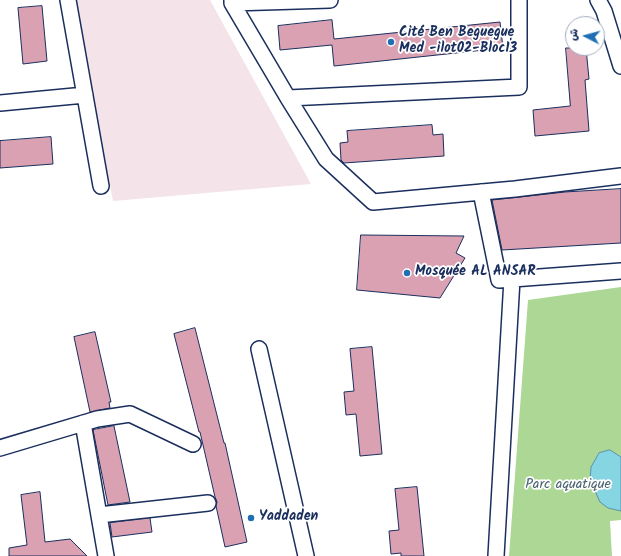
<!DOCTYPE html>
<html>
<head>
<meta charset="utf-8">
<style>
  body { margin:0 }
  #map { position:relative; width:621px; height:556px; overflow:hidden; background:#fff; font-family:Kalam,"Playpen Sans Arabic",sans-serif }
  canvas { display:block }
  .north { position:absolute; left:565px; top:16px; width:40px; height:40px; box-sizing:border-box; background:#fff; border:1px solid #a4acbf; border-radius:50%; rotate:276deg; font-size:11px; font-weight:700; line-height:16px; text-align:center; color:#1b2f5e }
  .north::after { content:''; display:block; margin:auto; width:14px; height:18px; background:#1f6fb2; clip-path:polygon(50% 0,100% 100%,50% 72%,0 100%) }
</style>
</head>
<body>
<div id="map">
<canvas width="621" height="556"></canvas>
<div class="north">ش</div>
</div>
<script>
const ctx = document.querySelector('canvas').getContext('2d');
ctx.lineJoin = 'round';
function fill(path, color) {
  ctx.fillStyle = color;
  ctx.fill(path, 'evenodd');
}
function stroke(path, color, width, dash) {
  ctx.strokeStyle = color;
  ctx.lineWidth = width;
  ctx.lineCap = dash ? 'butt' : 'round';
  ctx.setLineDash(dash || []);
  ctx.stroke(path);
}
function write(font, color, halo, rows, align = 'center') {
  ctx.font = font + ' Kalam,sans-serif';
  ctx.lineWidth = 3.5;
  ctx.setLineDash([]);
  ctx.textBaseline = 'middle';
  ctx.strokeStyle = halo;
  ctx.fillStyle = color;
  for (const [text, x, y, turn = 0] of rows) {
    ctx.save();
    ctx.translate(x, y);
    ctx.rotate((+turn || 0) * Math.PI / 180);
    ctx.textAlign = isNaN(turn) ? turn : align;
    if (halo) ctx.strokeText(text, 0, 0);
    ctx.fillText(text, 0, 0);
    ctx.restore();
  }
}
fill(new Path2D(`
  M74,0H210L311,184L113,201Z`), '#f4e3e8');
fill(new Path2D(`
  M621,287V520L610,521L612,556H509L528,300Z`), '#add795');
const water = new Path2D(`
  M610,450L621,457V511L608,508L600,502L590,480L591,467L599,453Z`);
fill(water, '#86d5e3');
stroke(water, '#5b93ae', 1);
const building = new Path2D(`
  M42,6L47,61L23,64L18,8Z
  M332,20L334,39L500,22L503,48L334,66L332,45L280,50L278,26Z
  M566,48H586L589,79L585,80L589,131L535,136L533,110L570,106Z
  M432,125L433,135L443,134L444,156L344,163L341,160L340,143L348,142L347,131Z
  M51,137L53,164L0,168V141Z
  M621,189V243L502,250L492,200L565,192Z
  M361,235L464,236L456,253L465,258L440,298L357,290Z
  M195,328L224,443H225L247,542L225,547L216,506L217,502L215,497L200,432H199L174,334Z
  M95,332L111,402H109L110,408L90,412L74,337Z
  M372,347L382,454L360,456L356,414L346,415L344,392L354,391L350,349Z
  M114,426L130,502L108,505L93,430Z
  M417,487L424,556H401V553L391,554L389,531L399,530L395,489Z
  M40,492L45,542L70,539L87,556H9V548L27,545L21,495Z
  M150,518L152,532L112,537L110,523Z`);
fill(building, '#daa1b2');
stroke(building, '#1b2f5e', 1);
const street = new Path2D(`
  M68,0L101,186
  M232,0V3L288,98L519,87V0
  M598,0L604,11L621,66
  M232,3L330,0
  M288,98L326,159L373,202L515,189L621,176
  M0,103L85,95
  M481,192L499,280L621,271
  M259,349L306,556
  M83,423L106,556
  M0,448L97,419L130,414L193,444
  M99,515L208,503
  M496,556L512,279`);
stroke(street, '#1b2f5e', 18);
stroke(street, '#fff', 15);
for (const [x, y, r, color] of [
  [391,42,4,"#1f6fb2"],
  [407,273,4,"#1f6fb2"],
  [251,518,4,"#1f6fb2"]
]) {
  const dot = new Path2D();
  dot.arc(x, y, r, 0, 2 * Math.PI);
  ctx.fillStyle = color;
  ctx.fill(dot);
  stroke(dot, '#fff', 1.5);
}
write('bold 14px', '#1b2f5e', '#fff', [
  ["Cité Ben Beguegue",399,34],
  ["Med -ilot02-Bloc13",399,50],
  ["Mosquée AL ANSAR",415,273],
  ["Yaddaden",259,518]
], 'left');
write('14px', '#47616e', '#fff', [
  ["Parc aquatique",568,486]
]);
</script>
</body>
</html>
